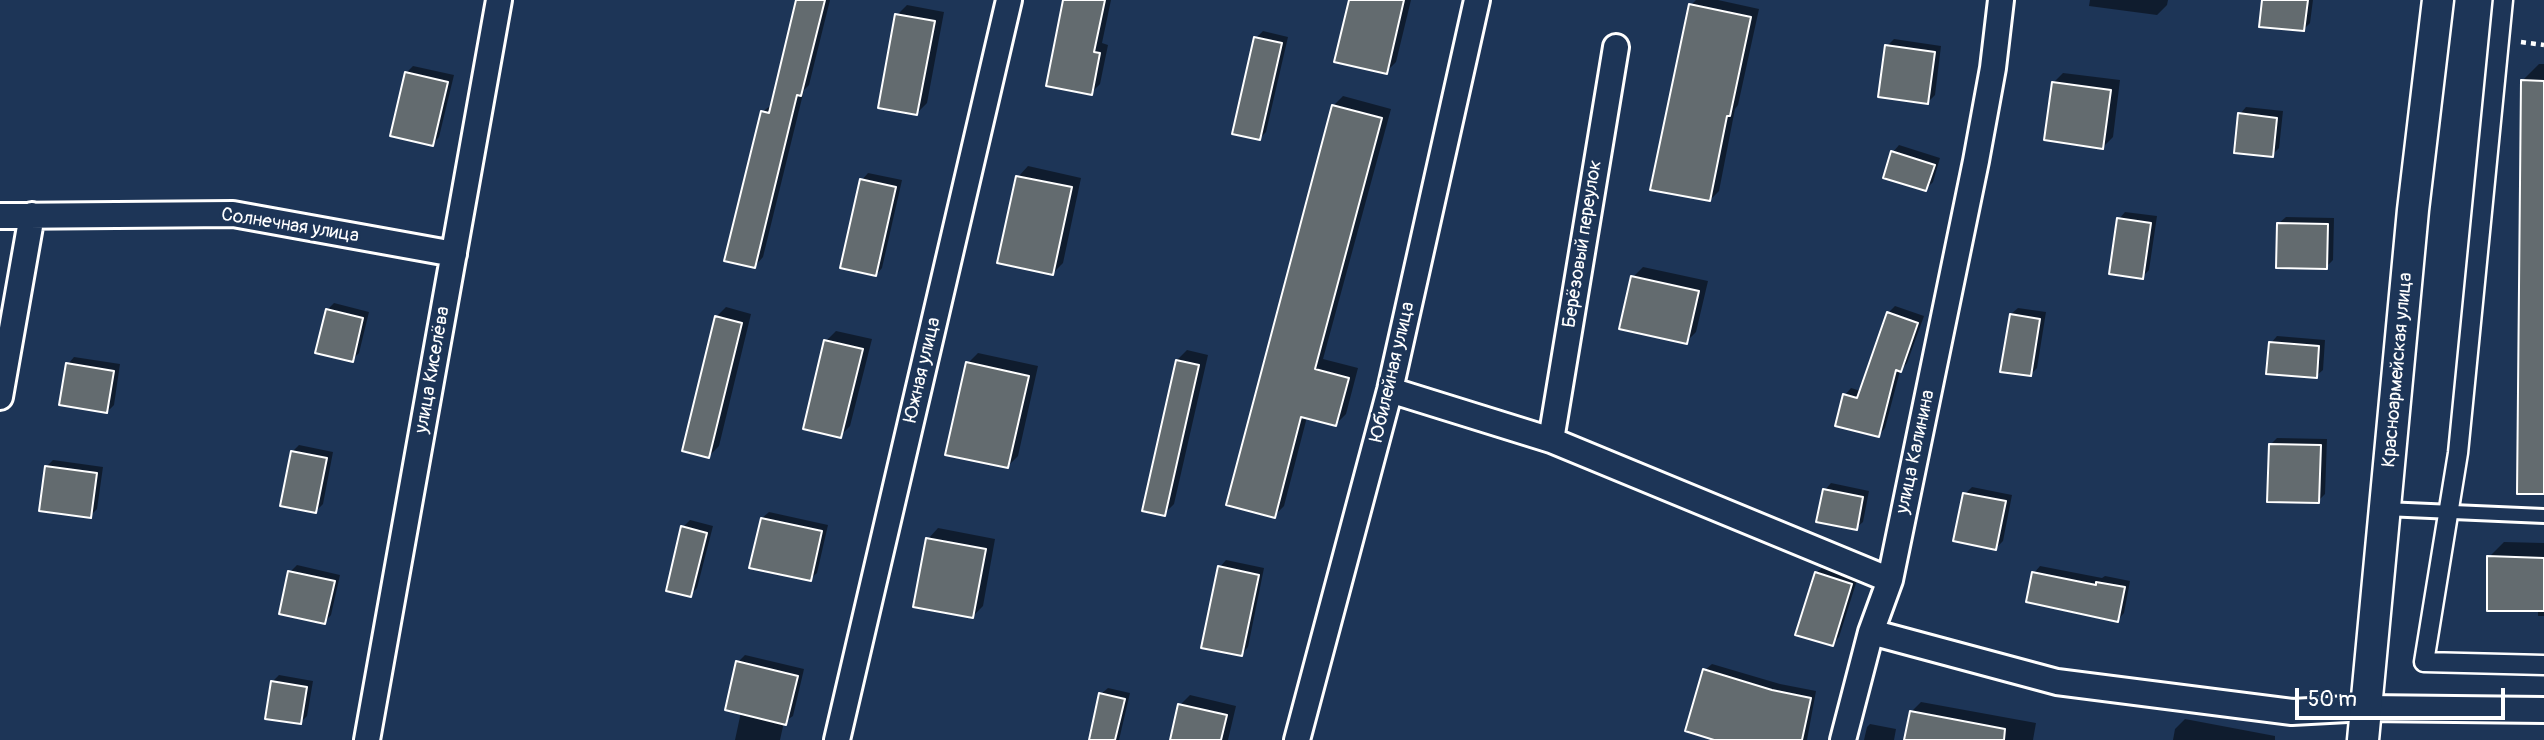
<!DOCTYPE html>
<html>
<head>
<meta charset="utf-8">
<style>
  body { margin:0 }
  #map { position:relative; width:2544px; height:740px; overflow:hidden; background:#1d3557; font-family:Pangolin,sans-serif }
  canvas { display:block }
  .scale { position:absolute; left:2295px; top:688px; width:210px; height:32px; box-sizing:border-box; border:4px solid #fff; border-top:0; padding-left:9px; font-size:21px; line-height:24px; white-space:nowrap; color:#fff; -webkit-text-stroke:5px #1d3557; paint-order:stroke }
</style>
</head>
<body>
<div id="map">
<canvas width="2544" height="740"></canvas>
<div class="scale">50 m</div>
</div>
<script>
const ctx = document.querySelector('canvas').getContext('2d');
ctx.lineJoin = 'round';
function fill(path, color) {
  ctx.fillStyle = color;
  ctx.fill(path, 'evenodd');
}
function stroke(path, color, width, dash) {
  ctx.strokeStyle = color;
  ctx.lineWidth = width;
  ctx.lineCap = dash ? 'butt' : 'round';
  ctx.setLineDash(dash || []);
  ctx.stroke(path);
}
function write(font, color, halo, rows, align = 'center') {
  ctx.font = font + ' Pangolin,sans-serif';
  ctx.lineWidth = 5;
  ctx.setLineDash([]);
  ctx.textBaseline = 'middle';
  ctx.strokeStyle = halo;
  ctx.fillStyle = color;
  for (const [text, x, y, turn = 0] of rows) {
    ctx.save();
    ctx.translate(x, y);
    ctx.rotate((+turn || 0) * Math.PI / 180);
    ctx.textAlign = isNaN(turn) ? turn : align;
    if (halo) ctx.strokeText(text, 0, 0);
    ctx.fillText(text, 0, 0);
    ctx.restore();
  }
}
fill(new Path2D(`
  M798,0H830L809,85L804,90L763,257L755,266L762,112L773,104Z
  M1065,0H1111L1102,43L1108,45L1100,84L1091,93Z
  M1351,0H1411L1396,62L1386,72Z
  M1696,0H1718L1759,9L1738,105L1735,109L1719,191L1710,200L1691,5Z
  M2090,0H2168L2167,5L2157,15L2089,6Z
  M2264,0H2313L2310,23L2304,29Z
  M907,5L944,12L927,103L917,113L897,15Z
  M1263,31L1288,37L1266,132L1259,139L1256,38Z
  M1894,39L1941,46L1935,95L1928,102L1887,46Z
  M2539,64H2544V493L2522,81Z
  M413,66L454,75L439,137L433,144L406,73Z
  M2063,73L2120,80L2113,137L2103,147L2053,83Z
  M1343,96L1391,109L1323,359L1358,368L1346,414L1336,424L1307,417L1284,506L1274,516L1333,106Z
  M2246,107L2283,111L2279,148L2272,155L2240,114Z
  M1899,145L1940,158L1933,182L1926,189L1893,152Z
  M1028,166L1081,178L1063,263L1053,273L1018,177Z
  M868,173L902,180L882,268L876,275L862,180Z
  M2125,212L2157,216L2149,270L2142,277L2119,219Z
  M2286,217L2334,218L2333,260L2326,267L2279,223Z
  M1643,267L1708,281L1696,332L1686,342L1633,277Z
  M334,303L369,312L359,353L352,360L327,310Z
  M1895,306L1924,316L1907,363L1900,371L1885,428L1879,435L1845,395L1851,388L1861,391L1888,313Z
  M726,307L751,314L719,446L709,456L716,317Z
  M2018,308L2046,312L2037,368L2030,375L2011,314Z
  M836,331L872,339L850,426L840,436L826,341Z
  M2277,336L2325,340L2323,370L2316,376L2271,343Z
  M1187,350L1208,355L1174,504L1164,514L1177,360Z
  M978,353L1038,366L1018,456L1008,466L968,363Z
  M74,357L120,364L114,405L107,412L68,364Z
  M2277,438L2327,439L2325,494L2318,501L2270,445Z
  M299,445L333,452L323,504L316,511L292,452Z
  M53,460L103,467L97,509L90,516L46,467Z
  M1831,483L1869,491L1863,522L1856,528L1825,490Z
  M1972,487L2012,495L2003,541L1996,548L1965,494Z
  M769,512L828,525L817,573L810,579L762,518Z
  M690,520L713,526L697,588L690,595L683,527Z
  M938,528L995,539L983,606L973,616L928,539Z
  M2504,542L2544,543V616H2538V610L2489,557Z
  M1226,560L1264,568L1248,647L1242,654L1220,567Z
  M297,565L340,575L331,615L325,622L290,572Z
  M2040,566L2102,578L2105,576L2130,581L2124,613L2118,620L2034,573Z
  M1823,567L1858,577L1839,637L1832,644L1816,573Z
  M745,655L804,669L793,716L784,722L780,740H735L741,712L738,662Z
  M1712,664L1780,684L1816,691L1807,740H1720L1705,670Z
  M279,675L313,681L307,716L301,722L272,682Z
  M1108,688L1130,693L1119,740H1091L1101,694Z
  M1190,695L1236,706L1228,740H1171L1180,705Z
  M1921,702L2036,723L2033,740H1906L1911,712Z
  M2185,719L2275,736V740H2173L2175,729Z
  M1870,724L1896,729L1894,740H1864L1867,727Z`), '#0007');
const building = new Path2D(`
  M796,0H825L801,96L797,95L755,268L724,261L761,111L769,113Z
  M1063,0H1105L1094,52L1100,53L1092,95L1046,86Z
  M1349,0H1404L1387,74L1334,62Z
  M2262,0H2308L2304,31L2259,27Z
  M1689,4L1751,17L1730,116H1727L1710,201L1650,190Z
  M895,14L935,21L917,115L878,108Z
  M1254,37L1282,43L1260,140L1232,134Z
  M1885,45L1935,52L1928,104L1878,97Z
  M405,72L448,82L433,146L390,136Z
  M2521,80L2544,81V494H2517Z
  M2052,82L2111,90L2103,149L2044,140Z
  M1332,105L1382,118L1315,369L1349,378L1336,426L1301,417L1275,518L1226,505Z
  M2238,113L2277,118L2273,157L2234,153Z
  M1891,151L1935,165L1926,191L1883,178Z
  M1016,176L1072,187L1053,275L997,263Z
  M860,179L896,187L876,276L840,268Z
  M2117,218L2151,223L2143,279L2109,274Z
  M2277,223L2328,224L2327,269L2276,268Z
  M1631,276L1699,291L1687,344L1619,329Z
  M326,309L363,318L353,362L315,353Z
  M1887,312L1918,323L1901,372L1896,370L1879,437L1835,426L1843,394L1857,398Z
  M2010,314L2040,319L2031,376L2000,372Z
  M715,316L742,323L709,458L682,451Z
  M824,340L863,349L841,438L803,429Z
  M2269,342L2319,346L2317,378L2266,374Z
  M1176,360L1199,365L1165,516L1142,511Z
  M966,362L1029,376L1008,468L945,455Z
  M66,363L114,371L107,413L59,405Z
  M2269,444L2321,445L2319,503L2267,502Z
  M291,451L327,458L316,513L280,506Z
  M45,466L97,473L91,518L39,511Z
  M1823,489L1863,497L1857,530L1816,522Z
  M1963,493L2006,501L1996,550L1953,541Z
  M761,518L822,531L811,581L749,568Z
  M681,526L707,533L691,597L666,591Z
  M926,538L986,549L973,618L913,607Z
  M2487,556L2544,558V611H2487Z
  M1218,566L1259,575L1242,656L1201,648Z
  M288,571L335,581L325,624L279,614Z
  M1815,572L1852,584L1833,646L1795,635Z
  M2032,572L2096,585V582L2125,587L2118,622L2026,602Z
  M736,661L798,676L786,725L725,710Z
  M1703,669L1772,690L1811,698L1802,740H1714L1685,731Z
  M271,681L307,687L301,724L265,719Z
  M1099,693L1125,699L1115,740H1089Z
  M1178,704L1227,715L1221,740H1170Z
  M1910,711L2005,729L2004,740H1904Z`);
fill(building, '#636b6f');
stroke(building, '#fff', 2);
const service = new Path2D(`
  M2385,509L2544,516`);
const pedestrian = new Path2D(`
  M2503,0L2458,453L2424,662L2544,665`);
const minor = new Path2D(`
  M0,216L233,214L454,254
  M1390,390L1551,440L1890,580
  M0,397L32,215
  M1551,440L1616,47
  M1871,632L2057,682L2292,712L2366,708L2544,710
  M367,740L499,0
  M837,740L1009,0
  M1297,740L1390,390L1477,0
  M1843,740L1871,632L1890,580L1976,161L1993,68L2001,0`);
const tertiary = new Path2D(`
  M2363,740L2413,210L2438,0`);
stroke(service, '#fff', 18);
stroke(pedestrian, '#fff', 23);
stroke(minor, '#fff', 30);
stroke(tertiary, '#fff', 35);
stroke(new Path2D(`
  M2521,42L2544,45`), '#fff', 4.5, [5, 5]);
stroke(service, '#1d3557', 12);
stroke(pedestrian, '#1d3557', 18);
stroke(minor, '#1d3557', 24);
stroke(tertiary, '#1d3557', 30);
write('19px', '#fff', '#1d3557', [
  ["Солнечная улица",290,226,9],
  ["Берёзовый переулок",1583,244,-81],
  ["улица Киселёва",433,370,-80],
  ["Южная улица",923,370,-77],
  ["Красноармейская улица",2398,370,-85],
  ["Юбилейная улица",1393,372,-77],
  ["улица Калинина",1916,452,-78]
]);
</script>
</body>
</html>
